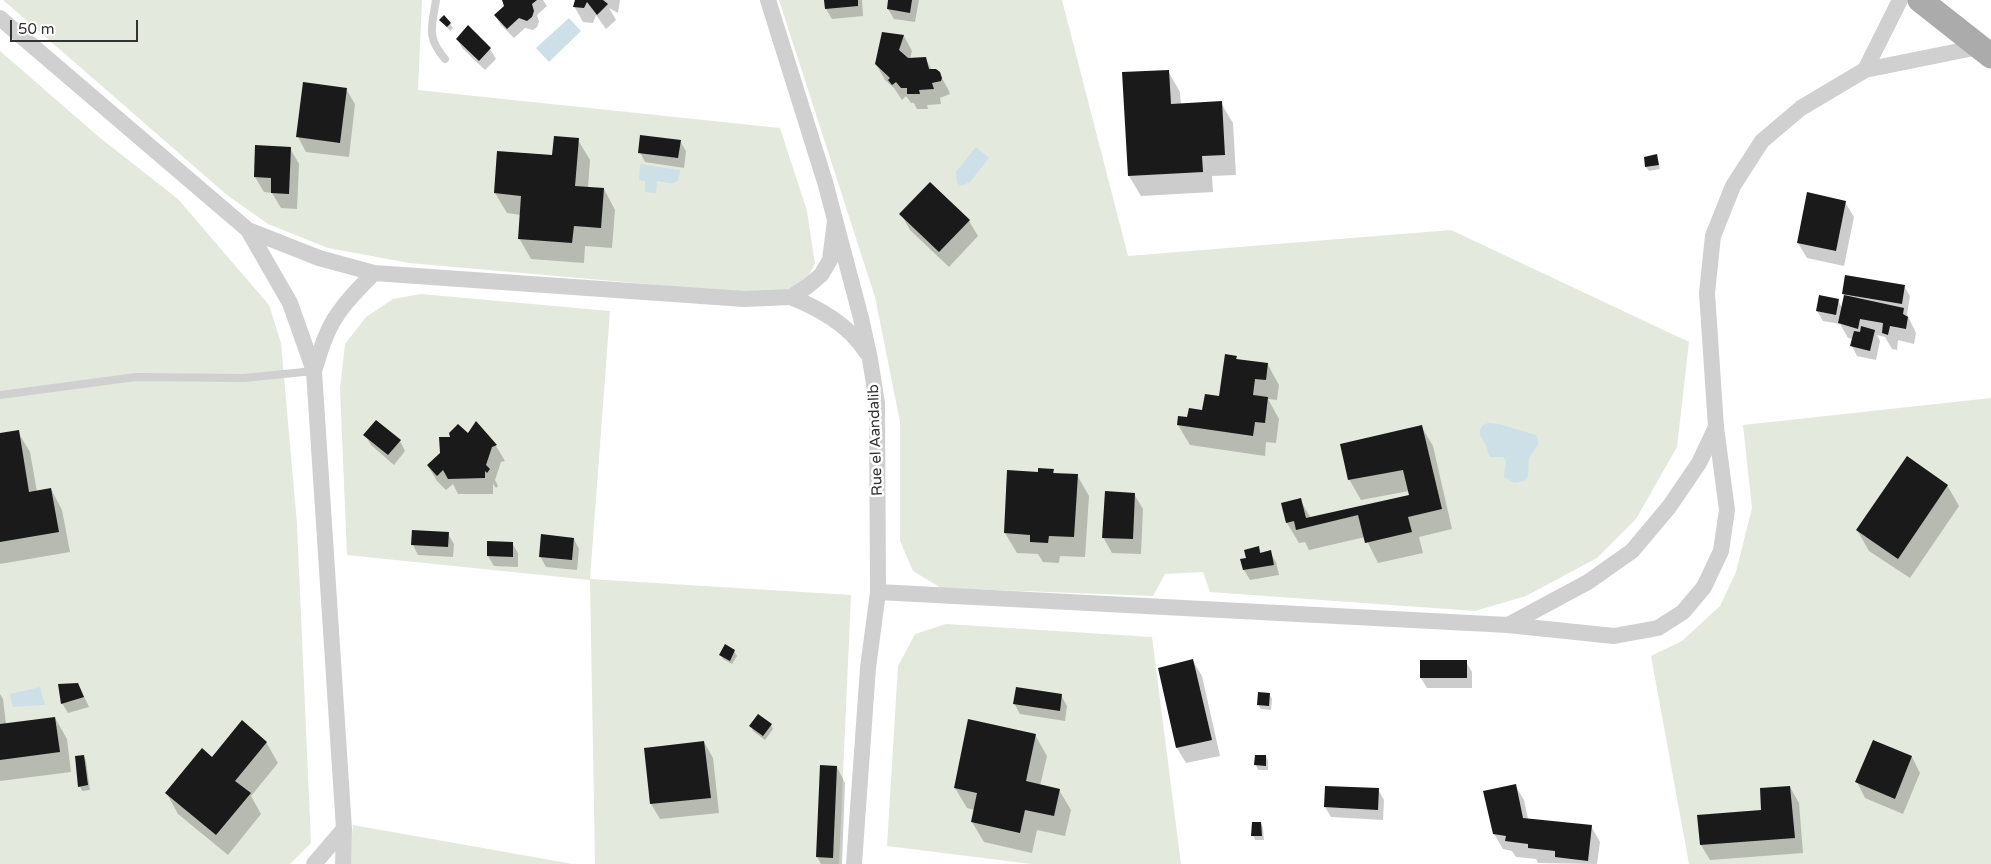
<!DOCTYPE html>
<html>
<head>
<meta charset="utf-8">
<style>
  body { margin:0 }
  #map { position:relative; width:1991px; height:864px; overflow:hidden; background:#fff; font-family:"Varela Round",sans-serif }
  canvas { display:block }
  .scale { position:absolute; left:10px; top:20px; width:128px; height:22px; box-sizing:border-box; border:2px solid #333; border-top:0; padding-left:6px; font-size:15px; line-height:18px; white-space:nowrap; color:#333; -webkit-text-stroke:4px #fff; paint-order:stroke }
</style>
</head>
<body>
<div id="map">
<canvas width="1991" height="864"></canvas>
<div class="scale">50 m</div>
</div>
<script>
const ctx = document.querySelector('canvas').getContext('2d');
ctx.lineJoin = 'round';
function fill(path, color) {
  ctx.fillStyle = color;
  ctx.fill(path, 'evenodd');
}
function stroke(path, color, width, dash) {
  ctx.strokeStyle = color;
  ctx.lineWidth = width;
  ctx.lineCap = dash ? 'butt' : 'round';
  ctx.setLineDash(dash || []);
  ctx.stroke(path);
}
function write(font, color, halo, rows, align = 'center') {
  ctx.font = font + ' "Varela Round",sans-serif';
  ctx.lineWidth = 5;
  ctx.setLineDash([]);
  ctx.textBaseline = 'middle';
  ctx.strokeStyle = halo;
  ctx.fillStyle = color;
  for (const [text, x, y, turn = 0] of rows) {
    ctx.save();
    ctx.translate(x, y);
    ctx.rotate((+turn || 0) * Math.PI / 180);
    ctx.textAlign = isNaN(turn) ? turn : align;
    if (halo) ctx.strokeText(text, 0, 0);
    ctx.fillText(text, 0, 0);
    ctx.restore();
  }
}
fill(new Path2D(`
  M3,0H422L418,90L780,128L807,211L815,264L806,280L791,288L770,295L409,263L328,248L268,224L227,195Z
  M779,0H1062L1128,256L1451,230L1689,342L1677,447L1636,519L1597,558L1526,596L1475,611L1210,592L1203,572L1165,574L1153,596L941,588L913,571L900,541V422L875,297Z
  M0,51L99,137L178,199L269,305L281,343L297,524L311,843L290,864H0Z
  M421,294L610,311L590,579L851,595L839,864H595L590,580L347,555L340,388L345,344L366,317L393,299Z
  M1991,398V864H1689L1651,656L1682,641L1720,606L1736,572L1752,508L1743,425Z
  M946,624L1152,637L1181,864H1031L887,846L898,666L915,634Z
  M353,825L573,864H349Z`), '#e4e9dd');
fill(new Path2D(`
  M569,18L581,31L549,62L536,48Z
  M976,147L989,158L970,182L961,186L957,183L956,172Z
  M640,164L680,170C679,188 670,183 657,181L656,193L645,192V181L639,180Z
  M1488,423L1499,424L1536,435L1539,443L1529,458L1528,476L1524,481L1514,483L1504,477L1506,461L1503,457H1490C1487,452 1488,450 1486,445C1482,436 1476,435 1483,425Z
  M40,687L45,705L13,707L10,694Z`), '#cde0e7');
fill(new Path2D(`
  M504,0H543L547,6L537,15L539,22L537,27L533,30L525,28L514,38L501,25L495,15L505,6Z
  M575,0H620L618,13L609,8L616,20L606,29L596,15L593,23L583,22L574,6Z
  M825,0H862L863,16L832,19L826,9Z
  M889,0H919L915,22L894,19L888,9Z
  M441,20L450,24L453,28L450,31Z
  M904,36L912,51L910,59L925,58L932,70L939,73L948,89L950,94L940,98L941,104L927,105L928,109H917L914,103H911L906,96L902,100L894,88L885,80L876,64Z
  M457,39L490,49L496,59L485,70L463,49Z
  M1168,71L1180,92L1181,105L1221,103L1233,123L1236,175L1212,176L1213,192L1141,196L1129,176L1124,74Z
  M346,89L355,104L349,157L306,152L298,137Z
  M578,140L590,160L588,188L604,189L615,210L612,248L585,246L584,263L531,259L519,238L521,215L507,213L495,193Z
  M680,141L686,151L684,168L645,162L640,152Z
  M290,148L299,164L297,209L281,208L272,193L264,192L255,177Z
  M1656,156L1660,169L1649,171L1646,167Z
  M1845,202L1854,217L1844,266L1807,258L1798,243Z
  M901,214L969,221L978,236L949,267L910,230Z
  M1904,286L1910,296L1907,314L1916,333L1914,344L1898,340L1897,350L1892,349L1885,337L1877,335L1880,341L1876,360L1857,356L1852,346L1853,339L1848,338L1840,324L1823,321L1817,311L1838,300L1842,308L1845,296L1843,293Z
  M1236,357L1238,360L1268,365L1279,385L1277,400L1268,399L1279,419L1276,443L1266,442L1265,456L1190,445L1178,425L1204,411L1220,397Z
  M476,423L496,446L505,461L501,462L495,480L498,486L496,488L493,484V494H458L453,484L446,490L437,481L428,466L469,435Z
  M1421,426L1433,446L1452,529L1419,537L1423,553L1378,563L1365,537L1309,550L1305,542L1299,543L1287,523L1300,500L1311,518L1410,496L1409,491L1361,500L1349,479Z
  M18,432L30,452L37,492L51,489L62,510L70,552L0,564V435Z
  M365,435L400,441L405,451L394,465L371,445Z
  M1053,470L1055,474L1077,475L1089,496L1085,557L1060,556L1059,563L1043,562L1038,554L1017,553L1005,533L1039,473Z
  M1947,485L1959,506L1910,578L1869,551L1857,530Z
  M1134,494L1143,509L1141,554L1112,553L1103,537Z
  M448,534L454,544L453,557L418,555L413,545Z
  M574,539L579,549L577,570L546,567L540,556Z
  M512,543L518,553V567L494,566L488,556Z
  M1258,548L1262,554L1270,552L1276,562L1279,575L1250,580L1244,570L1242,560L1247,559Z
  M734,651L737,656L732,664L723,659L721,655Z
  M1193,661L1202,676L1220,756L1186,763L1177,748L1159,668Z
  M1421,662H1466L1472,672V688H1427L1421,678Z
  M78,684L89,707L68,713L62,703Z
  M0,694L3,699L6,724L55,718L67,739L71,772L0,781Z
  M1269,694L1272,699L1271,710L1261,709L1258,704Z
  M1061,695L1067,706L1065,721L1020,714L1014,703Z
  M771,725L773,729L765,740L753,731L751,726Z
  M1035,735L1047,756L1040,786L1059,790L1071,810L1065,836L1037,830L1032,853L984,842L972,822L975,810L967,808L955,788Z
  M1874,741L1912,757L1920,773L1903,814L1865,798L1857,782Z
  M266,742L278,763L251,796L261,814L228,855L178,814L167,794L212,758Z
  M704,742L713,758L719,813L660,819L651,804Z
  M84,756L86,761L90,790L82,791L80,786Z
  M1266,756L1268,761V770H1258L1256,765Z
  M837,767L845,783L842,864H821L817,857Z
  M1515,785L1524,800L1528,819L1591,826L1600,842L1597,864L1538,863L1536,859L1516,857L1512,851L1503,849L1494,834Z
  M1790,787L1799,803L1803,853L1710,860L1701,845L1763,811Z
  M1378,789L1384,800L1383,820L1331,817L1325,807Z
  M1261,823L1263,828L1264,840H1255L1253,835Z`), '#0003');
fill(new Path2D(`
  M502,0H537L532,4L534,11L532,17L527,21L519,18L507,29L494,15L504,6Z
  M575,0H603L608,4L597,15L587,2L584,8L573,7Z
  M824,0H858V6L825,9Z
  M888,0H912L910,13L887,9Z
  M444,15L451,23L447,27L439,20Z
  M468,25L491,48L479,61L456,39Z
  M882,32L904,35L899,50L908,58L926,57L929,69H936L940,72L942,78L941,81L932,83L934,89L919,90L920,94H907V88H901L896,82L892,85L888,80L890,78L875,64Z
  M1169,70L1171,104L1222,101L1225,155L1202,156L1203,172L1128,176L1122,72Z
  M303,82L347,88L340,143L296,137Z
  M640,135L681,140L678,158L638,153Z
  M554,136L579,138L575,186L604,188L601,228L574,226L572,243L518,239L521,196L494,193L497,151L552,155Z
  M255,145L291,147L289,194L271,193V178L254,177Z
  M1657,154L1659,165L1645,167L1644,157Z
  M930,182L970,220L939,252L899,214Z
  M1807,192L1846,201L1836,251L1797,243Z
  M1845,275L1905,285L1902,304L1842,294Z
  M1819,295L1839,299L1836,315L1816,311Z
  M1844,295L1904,308L1903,314L1908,317L1906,329L1890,326L1888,335L1882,333L1883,323L1860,319L1858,329L1838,323Z
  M1861,326L1875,330L1870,351L1850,346L1854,331L1860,332Z
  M1225,354L1237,356L1236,359L1268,363L1266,380L1255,379L1253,395L1268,397L1265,423L1255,422L1253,436L1177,425L1178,416L1187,417L1189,408L1202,410L1205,394L1219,396Z
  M376,420L401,440L388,455L363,435Z
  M476,421L497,445L492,447L486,465L490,469L487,473L485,471V478L448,479L443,470L437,476L427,465L440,453L439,437H450L449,433L458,424L468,433Z
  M1422,425L1442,509L1408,517L1412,532L1365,543L1358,515L1296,530L1294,521L1286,523L1281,503L1301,498L1306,518L1409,495L1403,470L1348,480L1340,444Z
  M19,430L29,492L51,488L59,532L0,542V433Z
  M1907,456L1948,485L1898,559L1856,530Z
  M1038,468L1054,469L1053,473L1078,474L1074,537L1049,536L1048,543L1030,542V535L1004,533L1007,470L1038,472Z
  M1105,491L1135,493L1133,539L1102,538Z
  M412,530L449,532L448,547L411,545Z
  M541,534L574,538L572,560L539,557Z
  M487,541L513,542V557L487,556Z
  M1259,546L1260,553L1271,550L1274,565L1243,570L1240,559L1246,558L1244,550Z
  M725,644L735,650L730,661L719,655Z
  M1193,659L1212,740L1176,748L1158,668Z
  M1420,660H1467V678H1420Z
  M78,683L84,697L61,704L58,684Z
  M1016,687L1062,694L1060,711L1013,704Z
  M1258,692L1270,693L1269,706L1257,705Z
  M758,714L772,724L763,736L749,726Z
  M55,717L60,752L0,760V724Z
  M968,719L1036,734L1026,781L1060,789L1054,816L1025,810L1020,833L971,822L977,793L954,788Z
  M242,720L267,742L235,781L251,793L216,835L165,793L202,748L212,757Z
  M1873,740L1912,756L1895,799L1855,782Z
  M704,741L711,798L650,804L644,748Z
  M84,755L88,785L78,787L75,756Z
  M1255,755H1266V766L1254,765Z
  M820,765L837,766L833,858L816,857Z
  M1516,784L1523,818L1592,825L1588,861L1555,857V851L1528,848V844L1505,841L1506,836L1493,834L1483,791Z
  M1325,786L1379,788L1378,810L1324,807Z
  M1790,786L1795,838L1700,845L1697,815L1761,810L1760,788Z
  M1252,822H1261L1262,836H1251Z`), '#1a1a1a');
stroke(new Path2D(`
  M436,0C432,27 426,37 445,59
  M0,395L136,377L244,378L314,371`), '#d0d0d0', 8);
stroke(new Path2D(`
  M768,0L825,182L861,318L870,359L877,403L878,592L868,668L854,864
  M0,18L248,230L319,258L374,273L744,299L791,297L808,286L821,275L830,260L835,221
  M1865,70L1900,0
  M248,230L290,303L314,371L344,829L343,864
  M791,297C820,309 849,325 866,352
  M314,371C318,359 321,347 326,336C335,312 356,291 374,273
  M878,592L1508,625L1614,636L1658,628L1683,612L1704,587L1721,551L1727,510L1716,427L1707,293L1713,236L1733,186L1762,141L1801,108L1865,70L1979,47
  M1508,625L1588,582L1632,551L1669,507L1699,463L1716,427
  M314,864L344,829`), '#d0d0d0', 16);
stroke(new Path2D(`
  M1920,0L1991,56`), '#ababab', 25);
write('15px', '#333', '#fff', [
  ["Rue el Aandalib",876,440,-92]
]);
</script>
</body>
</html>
